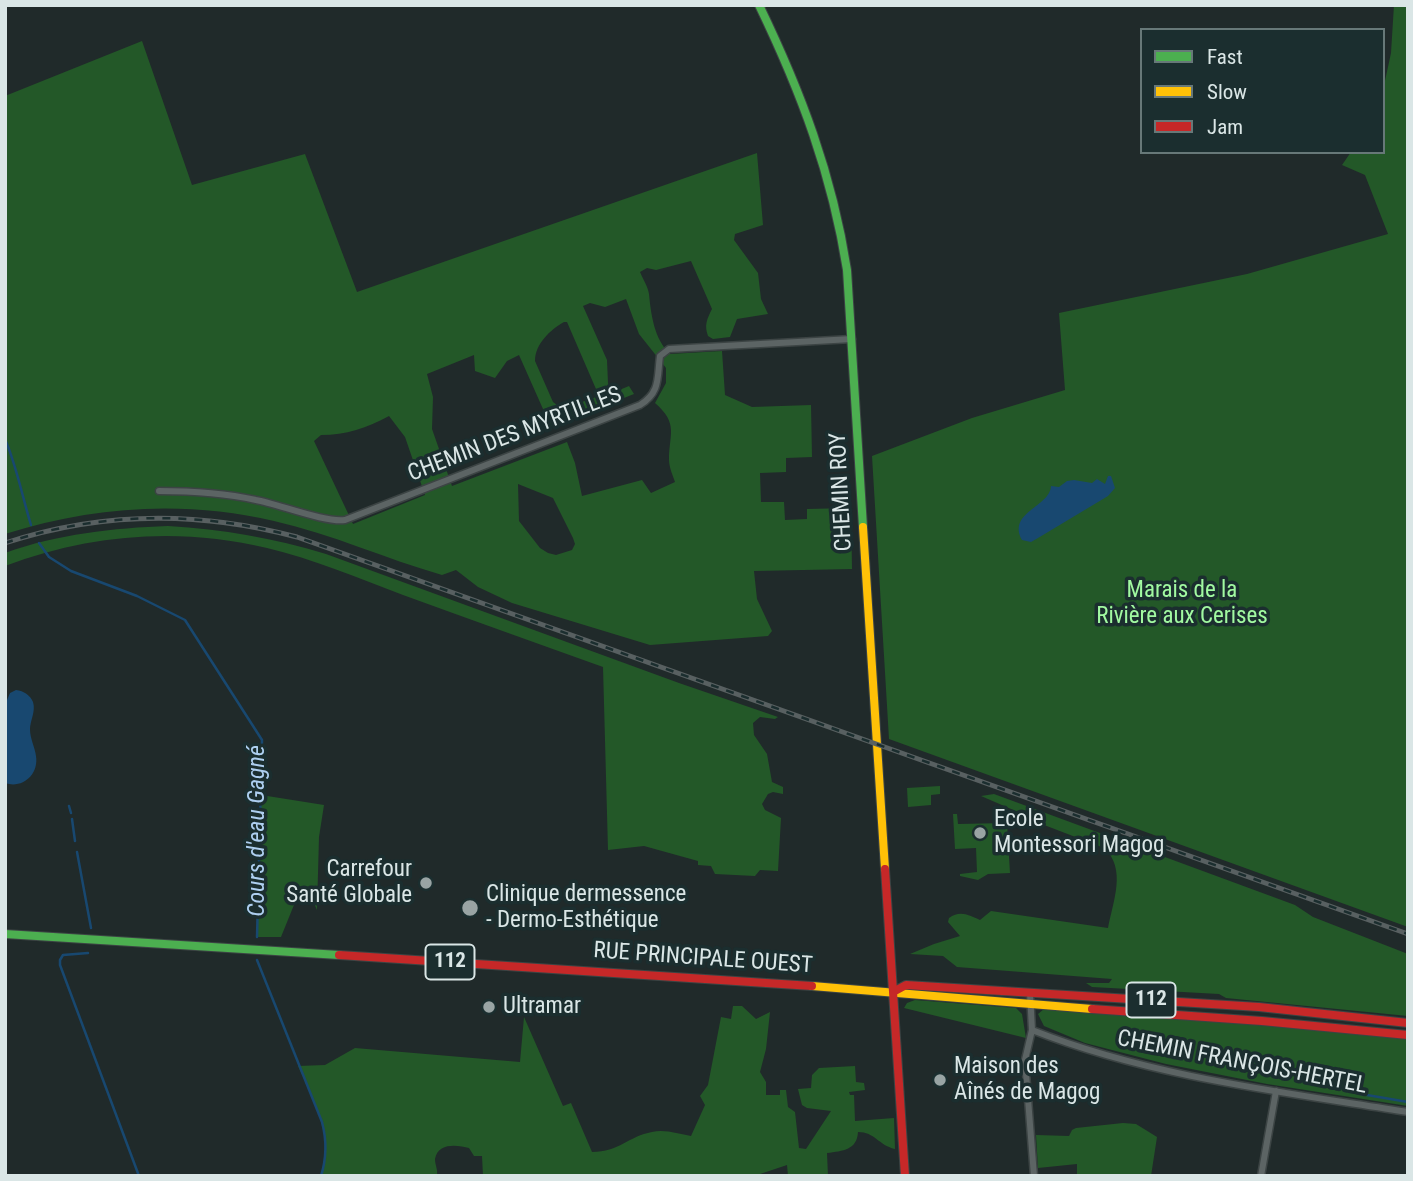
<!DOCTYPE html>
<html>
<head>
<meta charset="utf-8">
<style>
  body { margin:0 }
  #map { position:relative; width:1413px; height:1181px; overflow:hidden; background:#202a2a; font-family:"Roboto Condensed",sans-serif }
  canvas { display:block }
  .frame { position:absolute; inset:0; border:7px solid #dae6e6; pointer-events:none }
  .legend { position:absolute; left:1140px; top:28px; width:245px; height:126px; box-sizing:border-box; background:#1b2e2f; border:2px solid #677878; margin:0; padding:9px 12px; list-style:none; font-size:21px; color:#dae6e6 }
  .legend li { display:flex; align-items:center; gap:14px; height:35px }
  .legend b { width:35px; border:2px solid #677878 }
</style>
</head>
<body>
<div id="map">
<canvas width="1413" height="1181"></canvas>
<div class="frame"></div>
<ul class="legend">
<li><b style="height:9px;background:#4caf50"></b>Fast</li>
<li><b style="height:9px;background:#ffc107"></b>Slow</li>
<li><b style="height:9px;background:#c62828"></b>Jam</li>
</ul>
</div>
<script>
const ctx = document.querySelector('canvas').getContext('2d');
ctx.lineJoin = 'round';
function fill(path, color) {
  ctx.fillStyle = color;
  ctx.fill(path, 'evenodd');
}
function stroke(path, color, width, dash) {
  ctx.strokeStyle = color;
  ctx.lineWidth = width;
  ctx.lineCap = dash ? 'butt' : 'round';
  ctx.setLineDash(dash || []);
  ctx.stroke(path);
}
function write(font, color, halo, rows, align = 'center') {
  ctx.font = font + ' "Roboto Condensed",sans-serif';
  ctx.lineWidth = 7;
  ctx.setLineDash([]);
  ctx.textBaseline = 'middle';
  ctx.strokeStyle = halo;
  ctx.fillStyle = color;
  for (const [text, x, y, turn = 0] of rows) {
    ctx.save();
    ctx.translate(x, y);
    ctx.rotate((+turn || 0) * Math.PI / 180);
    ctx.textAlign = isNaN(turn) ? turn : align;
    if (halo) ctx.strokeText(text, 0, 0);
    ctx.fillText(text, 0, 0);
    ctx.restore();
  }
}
fill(new Path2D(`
  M1394,5H1408V927L889,739L872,456L972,418L1065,390L1059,313L1247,274L1388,234L1365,175L1342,165L1351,152H1383V90L1391,53Z
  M142,41L192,185L305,154L357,292L757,153L763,225L735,234L734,240L758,273L761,299L768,314L737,319L730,337L713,339L708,336C704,325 707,319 712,309L691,261L656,270L647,268L640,272C643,279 648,287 649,294C651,314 654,339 670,354L722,351L725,395L752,407L811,405L812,457L786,458V472L760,473L761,502H784L785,520L807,519V509L851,508L852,569L754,571L757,599L772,631L768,636L650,645L512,603L478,587L456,570L442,575C386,559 332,534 274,521C184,500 93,506 5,534V96ZM626,299L639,334L666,368V383L655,403C679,424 669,434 669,460C669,467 673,476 675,482L651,493L642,480L582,496L575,463L567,442L452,486L432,429L433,397L427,374L474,355L475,371L495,378L507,361L519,355L551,427L634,394L629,386L612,393L608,383L607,360L583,306L590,303L605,307ZM564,322H567L599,396L562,409L553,402L535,361C535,344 550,330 564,322ZM389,416L405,437L425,495L353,524L314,441L321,435C346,435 367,428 389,416ZM518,484L553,498L573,538L575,544L572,550L556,555L548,553L540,548L519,521Z
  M168,526C223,529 273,538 326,554L679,683L778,717L775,719L760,717L753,723L754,735L767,754L772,782L783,787V794L773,792L768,794L762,804L765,810L781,818L778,871L760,870L755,876L715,874L711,866L698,865V861L644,846L608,850L603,667C536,643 469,619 403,595C358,578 313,559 267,548C179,527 90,534 5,566V553C58,534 113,528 168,526Z
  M940,786V794L931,795V805L908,807L907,788Z
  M994,794L1295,905L1313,917L1408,954V1016L1226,998L1219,994L1092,987L1086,983H1109L1112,979L957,967L943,956L910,954L934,944L960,936L948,922L949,918C960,910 969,915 980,920L991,911L1108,928C1113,901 1127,869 1104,848L1026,818L1025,815L981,796Z
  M261,795L324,805L319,837L317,910L311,897L303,893L298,895L281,937H257Z
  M953,814H957L958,824L1007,823L1010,873L988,874L978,880L960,876V874L977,872L976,848L955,849Z
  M915,1000L1016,1008L1022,1014L1026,1038L904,1008L907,1003Z
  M733,1006H742L756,1019L770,1012L766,1049L760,1072L766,1082V1095H780V1090H786L788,1107L795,1112L799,1148L806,1149L831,1111L807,1108L802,1105L798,1089L811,1088L812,1075L819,1068L855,1066L856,1082L864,1083L865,1090L849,1092L850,1095H854L855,1121L894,1118L895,1149C878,1145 875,1132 858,1132C857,1150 843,1151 827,1153L828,1176H788L787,1165L760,1174V1176H483L482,1156H474L469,1148C458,1145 438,1142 435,1159C435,1165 438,1169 437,1176H321C334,1136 314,1102 298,1066L325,1065L355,1048L520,1062L524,1017L563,1106L571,1103L592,1152C619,1152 629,1136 652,1132C665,1129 679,1134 691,1136L705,1105L700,1096L708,1085L721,1017L731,1019Z
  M1044,1009L1232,1022L1408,1039V1106L1267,1084L1166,1064L1085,1043L1044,1026L1038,1014Z
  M1123,1123L1136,1124L1157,1137L1151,1176H1077V1164L1038,1168L1036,1135L1069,1136L1072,1130L1076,1128Z`), '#235828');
fill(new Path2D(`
  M1108,476H1111L1115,488L1108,496L1038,538L1031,542L1022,540C1007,512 1050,507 1051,486L1059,487L1067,481L1074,480L1092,483L1097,479L1105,484Z
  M16,690C24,691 30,695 33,702C36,711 30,721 30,729C30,739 35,747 36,756C39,775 22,789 5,783V705L10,693Z`), '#184870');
stroke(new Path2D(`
  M5,439C17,467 22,496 31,525
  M39,543L49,557L71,571L137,596L185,620L262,740L257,937
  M69,806L71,813
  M72,819L75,841
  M77,852L91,928
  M88,953L63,955L60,960V965L139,1176
  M257,960L322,1122C327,1141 327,1157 321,1176
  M1361,1094L1408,1102`), '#184870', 2.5);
const street = new Path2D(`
  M159,491C192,491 224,493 256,500C278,504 326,523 345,520L640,405C661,392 657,377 660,356L669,349L852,339
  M1030,993L1032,1030L1025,1060L1034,1176
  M1032,1030C1151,1077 1282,1092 1408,1112
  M1261,1176L1276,1091`);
const fast = new Path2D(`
  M759,5C801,92 832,174 847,270L863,527
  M5,934L339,955`);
const slow = new Path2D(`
  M863,527L885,869
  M812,986L1092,1009`);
const jam = new Path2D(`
  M885,869L905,1176
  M339,955L812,986
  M895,991L906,985L1259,1007L1408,1023
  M1092,1009L1262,1021L1408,1035`);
stroke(street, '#3c4444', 9);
stroke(fast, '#3c4444', 10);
stroke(slow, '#3c4444', 10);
stroke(jam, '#3c4444', 10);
stroke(street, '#5c6464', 6);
stroke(fast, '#4caf50', 8);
stroke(slow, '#ffc107', 8);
stroke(jam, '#c62828', 8);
const rail = new Path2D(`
  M5,543C102,511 200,511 297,537L1408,934`);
stroke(rail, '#586061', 5);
stroke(rail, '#1b2e2f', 2.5, [8]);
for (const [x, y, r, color] of [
  [980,833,7,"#99a4a4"],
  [426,883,7,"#99a4a4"],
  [470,908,9,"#99a4a4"],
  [489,1007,7,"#99a4a4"],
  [940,1080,7,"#99a4a4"]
]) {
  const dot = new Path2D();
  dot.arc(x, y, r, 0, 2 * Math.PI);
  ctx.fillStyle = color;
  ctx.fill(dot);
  stroke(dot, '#1b2e2f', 2.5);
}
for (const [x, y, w] of [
  [450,962,49],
  [1151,1000,49]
]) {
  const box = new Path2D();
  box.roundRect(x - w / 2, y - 17.5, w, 35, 5);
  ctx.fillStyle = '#1b2e2f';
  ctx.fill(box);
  stroke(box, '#dae6e6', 2);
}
write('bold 21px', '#dae6e6', null, [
  ["112",450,962],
  ["112",1151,1000]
]);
write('23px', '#dae6e6', '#1b2e2f', [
  ["CHEMIN DES MYRTILLES",515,435,-21],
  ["CHEMIN ROY",842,492,-93],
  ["RUE PRINCIPALE OUEST",703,959,4],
  ["CHEMIN FRANÇOIS-HERTEL",1242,1063,11]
]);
write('23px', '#a1f9a1', '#1b2e2f', [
  ["Marais de la",1182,591],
  ["Rivière aux Cerises",1182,617]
]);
write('23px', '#dae6e6', '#1b2e2f', [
  ["Ecole",994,820],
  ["Montessori Magog",994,846],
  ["Carrefour",412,870,"right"],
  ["Santé Globale",412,896,"right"],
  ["Clinique dermessence",486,895],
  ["- Dermo-Esthétique",486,921],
  ["Ultramar",503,1007],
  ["Maison des",954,1067],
  ["Aînés de Magog",954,1093]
], 'left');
write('italic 24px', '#aecff0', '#1b2e2f', [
  ["Cours d'eau Gagné",258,831,-90]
]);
</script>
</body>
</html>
